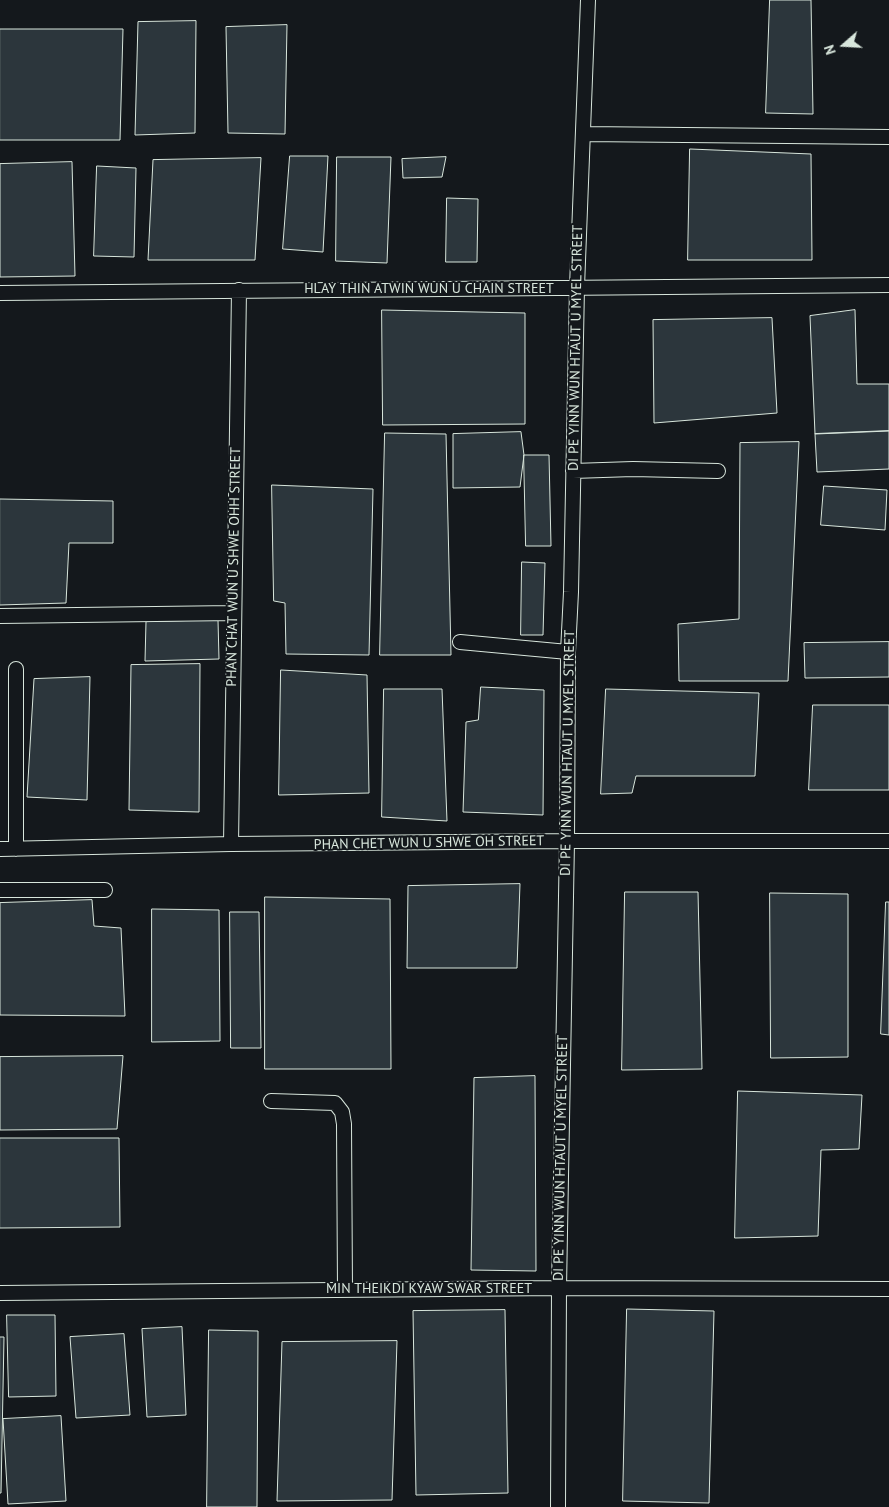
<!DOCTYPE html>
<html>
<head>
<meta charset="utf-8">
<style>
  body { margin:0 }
  #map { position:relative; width:889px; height:1507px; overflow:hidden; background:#14181c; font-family:"PT Sans",sans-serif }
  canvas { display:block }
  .north { position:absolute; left:819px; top:20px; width:50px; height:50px; -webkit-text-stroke:4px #14181c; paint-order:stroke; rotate:251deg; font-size:14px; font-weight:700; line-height:20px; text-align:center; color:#d8e6dc }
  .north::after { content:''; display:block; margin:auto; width:18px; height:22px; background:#d8e6dc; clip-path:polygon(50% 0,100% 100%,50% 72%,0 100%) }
</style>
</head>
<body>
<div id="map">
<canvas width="889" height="1507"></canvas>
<div class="north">N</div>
</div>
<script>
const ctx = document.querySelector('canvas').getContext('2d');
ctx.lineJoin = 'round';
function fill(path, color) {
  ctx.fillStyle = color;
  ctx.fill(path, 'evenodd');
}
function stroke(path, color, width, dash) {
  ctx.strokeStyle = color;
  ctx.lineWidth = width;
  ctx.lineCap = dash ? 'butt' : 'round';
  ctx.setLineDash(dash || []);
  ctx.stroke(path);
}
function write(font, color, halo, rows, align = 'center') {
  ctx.font = font + ' "PT Sans",sans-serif';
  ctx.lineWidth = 4;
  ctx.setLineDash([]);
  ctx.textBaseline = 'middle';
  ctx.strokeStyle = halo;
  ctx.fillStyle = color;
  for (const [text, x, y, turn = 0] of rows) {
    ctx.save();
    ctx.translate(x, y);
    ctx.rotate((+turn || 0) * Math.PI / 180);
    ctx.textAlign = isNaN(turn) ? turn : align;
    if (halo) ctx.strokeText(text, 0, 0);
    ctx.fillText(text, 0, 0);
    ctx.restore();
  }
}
const building = new Path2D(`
  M770,0H811L813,114L766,113Z
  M196,21L195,133L135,135L138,22Z
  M287,25L285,134L228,133L226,27Z
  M0,29H123L120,140H0Z
  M690,149L811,154L812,260H688Z
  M290,156H328L323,252L283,249Z
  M337,157H391L387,263L336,261Z
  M446,157L442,177L403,178L402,159Z
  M261,158L255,260H148L153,160Z
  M72,162L75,276L0,277V164Z
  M97,166L136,168L134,257L94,256Z
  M447,198L478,199L477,262H446Z
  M382,310L525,313V424L383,425Z
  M855,310L857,384H889V431L815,434L810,316Z
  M772,318L777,413L654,423L653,320Z
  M889,431V469L817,472L815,434Z
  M521,432L524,455L520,487L453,488V434Z
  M385,433L446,434L451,655H380Z
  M799,442L788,681H679L678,624L739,619L740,443Z
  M524,455H549L551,546H526Z
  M272,485L373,489L369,655L286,654L285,603L274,601Z
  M824,486L887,490L885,530L821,525Z
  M0,499L113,501V543H69L66,603L0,605Z
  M522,562L545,563L543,635H521Z
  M218,620L219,659L145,661L146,622Z
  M889,642V677L805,678L804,643Z
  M200,664L199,812L129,810L131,665Z
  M281,670L367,675L369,793L279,795Z
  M90,677L87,800L27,797L34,679Z
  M481,687L544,690L543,815L463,812L466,722L478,720Z
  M384,689H442L447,821L382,817Z
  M606,689L759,693L755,776H636L632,793L601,794Z
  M813,705H889V790H809Z
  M520,884L517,968H407L408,886Z
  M625,892H698L702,1069L622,1070Z
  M770,893L848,894V1057L771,1058Z
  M265,897L390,899L391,1069H265Z
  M92,900L94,926L121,928L125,1016L0,1015V903Z
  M886,902H889V1035L881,1034Z
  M152,909L219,910L220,1041L152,1042Z
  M230,912H259L261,1048H231Z
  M123,1056L117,1129L0,1130V1057Z
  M535,1076L536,1271L471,1270L474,1078Z
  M738,1091L862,1095L859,1149L821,1150L818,1236L735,1238Z
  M0,1138H119L120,1227L0,1228Z
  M627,1309L714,1311L709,1503L623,1501Z
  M505,1310L508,1493L416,1495L413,1311Z
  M7,1315H55L56,1396L9,1397Z
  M182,1327L186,1415L147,1417L142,1329Z
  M209,1330L258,1331L257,1507H207Z
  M124,1334L130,1415L76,1418L70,1337Z
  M0,1337H4L1,1493H0Z
  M397,1341L392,1500L277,1501L282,1342Z
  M61,1416L66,1501L8,1504L3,1419Z`);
fill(building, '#2c363c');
stroke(building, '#d8e6dc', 1);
const minor = new Path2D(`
  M583,134L889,137
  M0,293L889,285
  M573,471L633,469L718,471
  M0,616L233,613
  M460,642L568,652
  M231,844L239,290
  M0,849L231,844L567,841H889
  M16,849V669
  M0,890H105
  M271,1101L335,1103L342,1112L344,1124L345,1290
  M0,1293L559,1288L889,1289
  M558,1507L559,1288L567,841L568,652L571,592L577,287L588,0`);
stroke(minor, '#d8e6dc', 16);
stroke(minor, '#14181c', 14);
write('14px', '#d8e6dc', '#14181c', [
  ["HLAY THIN ATWIN WUN U CHAIN STREET",429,289],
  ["DI PE YINN WUN HTAUT U MYEL STREET",576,348,-89],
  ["PHAN CHAT WUN U SHWE OHH STREET",234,567,-89],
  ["DI PE YINN WUN HTAUT U MYEL STREET",568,753,-89],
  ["PHAN CHET WUN U SHWE OH STREET",429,843,-1],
  ["DI PE YINN WUN HTAUT U MYEL STREET",561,1158,-89],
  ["MIN THEIKDI KYAW SWAR STREET",429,1289]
]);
</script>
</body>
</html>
